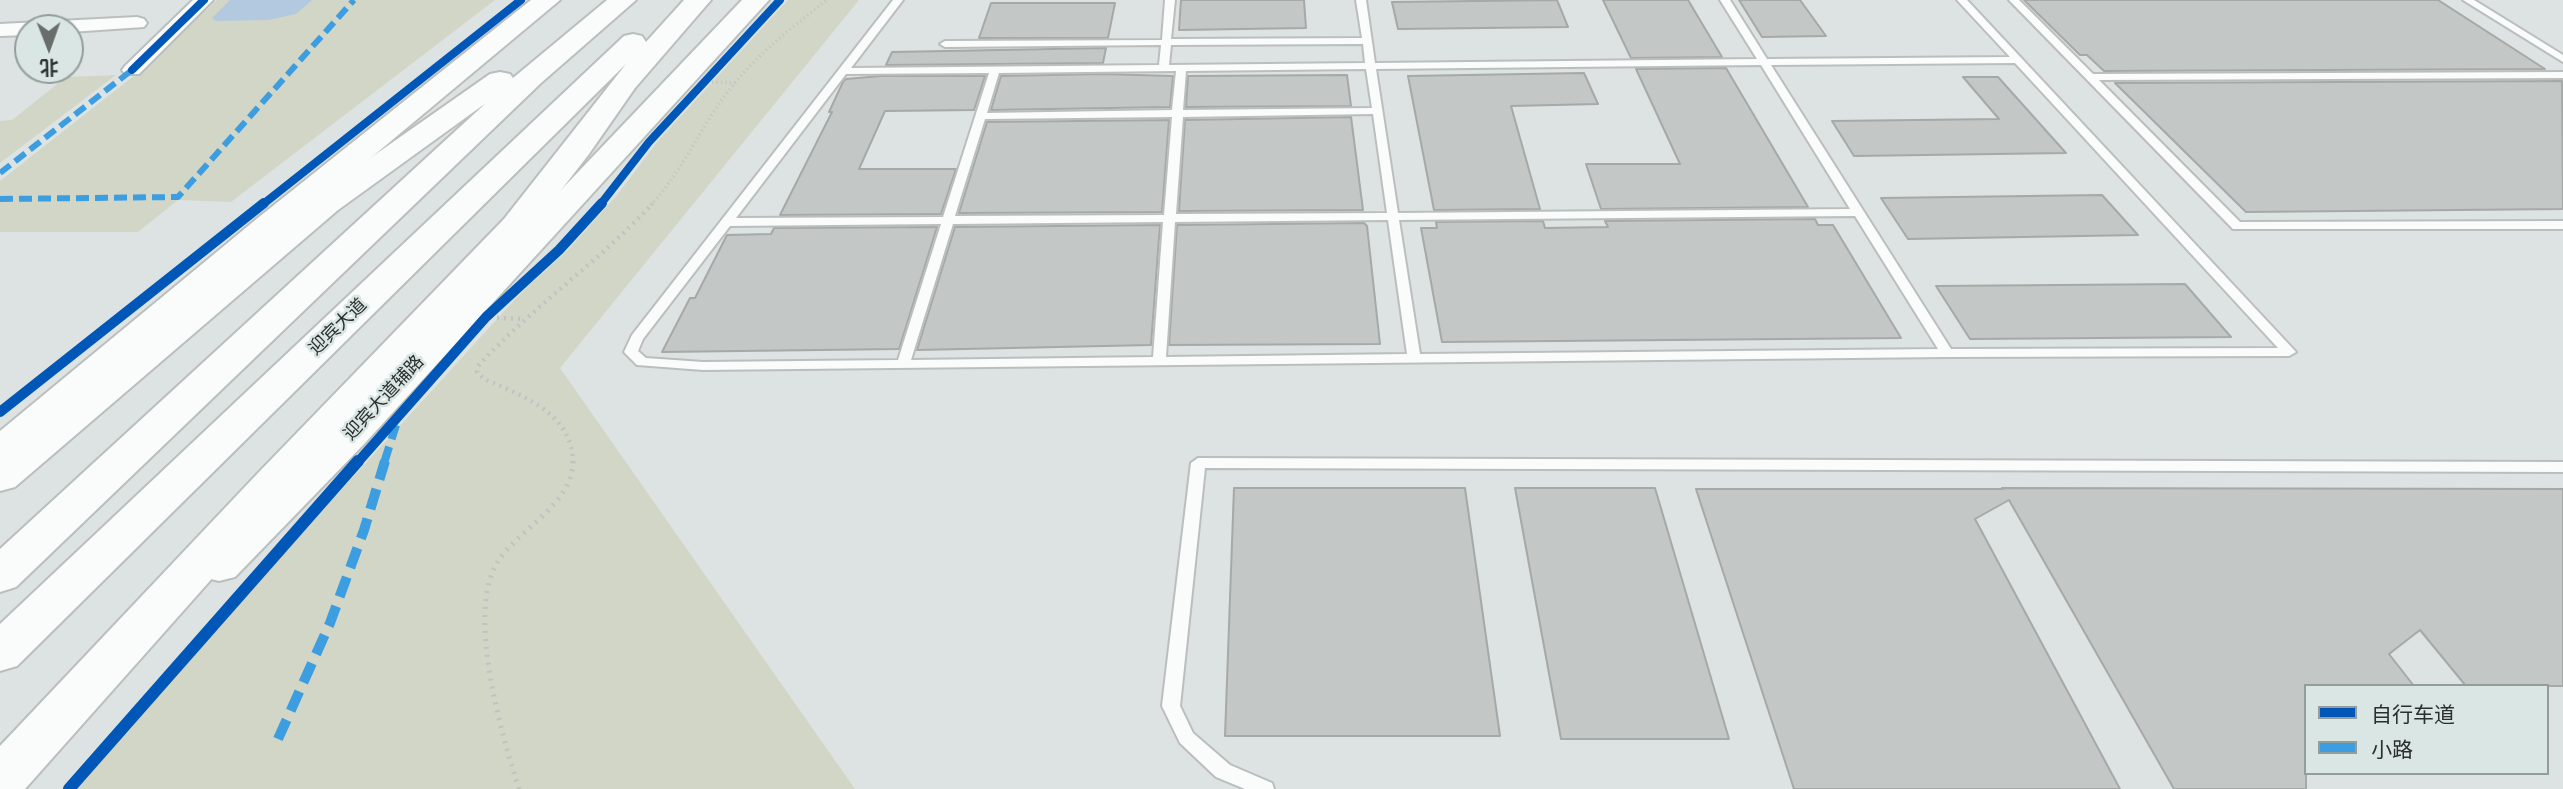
<!DOCTYPE html>
<html>
<head>
<meta charset="utf-8">
<style>
  body { margin:0 }
  #map { position:relative; width:2563px; height:789px; overflow:hidden; background:#dde3e2; font-family:"IBM Plex Serif","Noto Sans SC",serif }
  canvas { display:block }
  .legend { position:absolute; left:2304px; top:684px; width:245px; height:91px; box-sizing:border-box; background:#dae6e4; border:2px solid #949d9b; margin:0; padding:9px 12px; list-style:none; font-size:21px; color:#2a2f2e }
  .legend li { display:flex; align-items:center; gap:14px; height:35px }
  .legend b { width:35px; border:2px solid #949d9b }
  .north { position:absolute; left:14px; top:14px; width:70px; height:70px; box-sizing:border-box; background:#dae6e4; border:2px solid #949d9b; border-radius:50%; rotate:179deg; font-size:19px; font-weight:700; line-height:28px; text-align:center; color:#2a2f2e }
  .north::after { content:''; display:block; margin:auto; width:24px; height:32px; background:#696e6d; clip-path:polygon(50% 0,100% 100%,50% 72%,0 100%) }
</style>
</head>
<body>
<div id="map">
<canvas width="2563" height="789"></canvas>
<ul class="legend">
<li><b style="height:9px;background:#0057b8"></b>自行车道</li>
<li><b style="height:9px;background:#3d9de1"></b>小路</li>
</ul>
<div class="north">北</div>
</div>
<script>
const ctx = document.querySelector('canvas').getContext('2d');
ctx.lineJoin = 'round';
function fill(path, color) {
  ctx.fillStyle = color;
  ctx.fill(path, 'evenodd');
}
function stroke(path, color, width, dash) {
  ctx.strokeStyle = color;
  ctx.lineWidth = width;
  ctx.lineCap = dash ? 'butt' : 'round';
  ctx.setLineDash(dash || []);
  ctx.stroke(path);
}
function write(font, color, halo, rows, align = 'center') {
  ctx.font = font + ' "IBM Plex Serif","Noto Sans SC",serif';
  ctx.lineWidth = 5;
  ctx.setLineDash([]);
  ctx.textBaseline = 'middle';
  ctx.strokeStyle = halo;
  ctx.fillStyle = color;
  for (const [text, x, y, turn = 0] of rows) {
    ctx.save();
    ctx.translate(x, y);
    ctx.rotate((+turn || 0) * Math.PI / 180);
    ctx.textAlign = isNaN(turn) ? turn : align;
    if (halo) ctx.strokeText(text, 0, 0);
    ctx.fillText(text, 0, 0);
    ctx.restore();
  }
}
fill(new Path2D(`
  M217,0H495L231,202L178,200L138,232H0V181L140,71Z
  M788,0H859L560,368L855,789H69L518,296L570,248L617,195L658,141Z
  M116,75L0,163V121L12,120L66,77Z`), '#d2d6c7');
fill(new Path2D(`
  M230,0H312L296,14L268,20L216,21L212,18Z`), '#b3c9df');
const building = new Path2D(`
  M1181,0H1304L1306,28L1179,30Z
  M1557,0L1568,27L1398,29L1392,2Z
  M1603,0H1688L1722,57L1631,58Z
  M1739,0H1800L1826,36L1762,37Z
  M2024,0H2438L2545,69L2104,71L2087,55H2080Z
  M991,3H1115L1108,38H979Z
  M1106,48L1103,63L886,65L892,52Z
  M1726,68L1808,207L1601,209L1586,164H1680L1636,69Z
  M1584,73L1598,104L1511,106L1540,209L1434,210L1408,76Z
  M1101,74L1173,76L1170,107L991,110L1001,76Z
  M1347,75L1351,106L1186,107L1188,76Z
  M881,76H985L974,110L885,111L859,169H956L941,214L780,215L832,112H829L843,82L846,79Z
  M1963,77H1998L2066,153L1854,156L1832,121L1999,119Z
  M2562,81L2563,209L2246,212L2115,83Z
  M1351,117L1363,210L1179,211L1185,120Z
  M1169,120L1162,212L959,213L987,122Z
  M2102,195L2138,235L1908,239L1881,198Z
  M1815,219L1818,225H1833L1901,338L1442,342L1421,228H1437L1436,222L1543,221L1545,228L1608,227L1605,221Z
  M1364,223L1367,226L1380,344L1169,345L1177,225Z
  M1160,225L1151,345L917,350L955,227Z
  M937,227L899,349L662,352L690,298H695L727,235L771,234L774,228Z
  M2185,284L2231,337L1970,339L1936,286Z
  M1234,488H1465L1500,736H1225Z
  M1515,488H1655L1729,739H1561Z
  M2002,488L2563,489V686H2466L2420,630L2389,654L2414,686H2306V789H2174L2009,500L1975,519L2120,789H1794L1696,489H2003Z`);
fill(building, '#c3c7c5');
stroke(building, '#a5a9a7', 2);
const service = new Path2D(`
  M893,0H903L851,68L1159,65L1161,45L945,47L940,44L945,41L1162,40L1165,0H1175L1171,39L1362,38L1356,0H1366L1375,63L1757,59L1720,0H1730L1767,59L2010,57L1957,0H1967L2296,352L2289,356L1947,357L703,370L637,365L624,352L632,335ZM1363,44L1365,63L1169,65L1171,45ZM2015,63L2278,348L1951,349L1771,65ZM1761,65L1850,209L1398,213L1376,69ZM1366,69L1372,108L1183,110L1186,71ZM1176,71L1172,110L987,113L999,73ZM989,73L943,217L736,218L846,74ZM1373,114L1387,213L1176,214L1183,117ZM1172,117L1164,215L955,216L985,119ZM1855,216L1938,349L1420,354L1399,220ZM1388,220L1407,354L1166,357L1175,222ZM1163,222L1153,357L911,360L953,224ZM941,224L898,360L703,362L646,358L638,351L643,339L730,226Z
  M2009,0H2019L2093,74L2563,72V78L2099,80L2240,222L2563,221V229H2233Z
  M2463,0H2474L2563,55V62Z
  M1198,458L2563,462V472L1205,468L1180,706L1193,733L1230,765L1272,783L1274,789H1245L1216,777L1180,743L1162,706L1191,463Z`);
const minor = new Path2D(`
  M193,0H213L139,74H125L122,70L125,66Z
  M137,17L144,19L147,23L144,27L70,32V28H28V35L0,36V24Z`);
const primary = new Path2D(`
  M531,0H560L215,288L14,463L0,467V431L259,217Z
  M742,0H769L365,443L235,577L219,581L203,577L197,565L203,553L337,425Z`);
const trunk = new Path2D(`
  M607,0H636L541,83L16,587L0,592V549L486,103L338,210L15,487L0,491V455L316,196L490,74L500,72L510,74L513,78Z
  M684,0H711L635,88L589,154L528,233L288,493L25,789H0V746L258,473L504,219L626,64L17,666L0,671V624L624,36L633,34L642,36L646,42Z`);
stroke(service, '#babfbe', 4);
stroke(minor, '#babfbe', 4);
stroke(primary, '#babfbe', 4);
stroke(trunk, '#babfbe', 4);
stroke(new Path2D(`
  M712,82L735,83
  M651,205C681,173 698,132 724,97C752,58 790,29 827,0`), '#bfc3c2', 3.5, [1, 3.5]);
stroke(new Path2D(`
  M497,318L524,319
  M573,463C573,422 539,403 505,388C495,383 484,381 477,372L478,366C532,307 599,262 653,203`), '#bfc3c2', 4.5, [2, 5]);
stroke(new Path2D(`
  M519,789C502,736 466,613 497,563C518,529 573,505 573,461`), '#bfc3c2', 5, [2, 6]);
fill(service, '#fafbfb');
fill(minor, '#fafbfb');
fill(primary, '#fafbfb');
fill(trunk, '#fafbfb');
stroke(new Path2D(`
  M0,173L132,70
  M0,199L178,197L354,0`), '#3d9de1', 6, [13, 6]);
stroke(new Path2D(`
  M384,463L396,425`), '#3d9de1', 8, [17, 8]);
stroke(new Path2D(`
  M278,739L330,623L364,530L385,461`), '#3d9de1', 10, [21, 10]);
stroke(new Path2D(`
  M132,70L204,0
  M262,205L521,0
  M600,205L649,142L780,0`), '#0057b8', 8);
stroke(new Path2D(`
  M0,412L264,203
  M357,463L486,317L559,250L602,203`), '#0057b8', 10);
stroke(new Path2D(`
  M69,789L358,461`), '#0057b8', 12);
write('18px', '#2a2f2e', '#dae6e4', [
  ["迎宾大道",338,327,-44],
  ["迎宾大道辅路",384,398,-47]
]);
</script>
</body>
</html>
